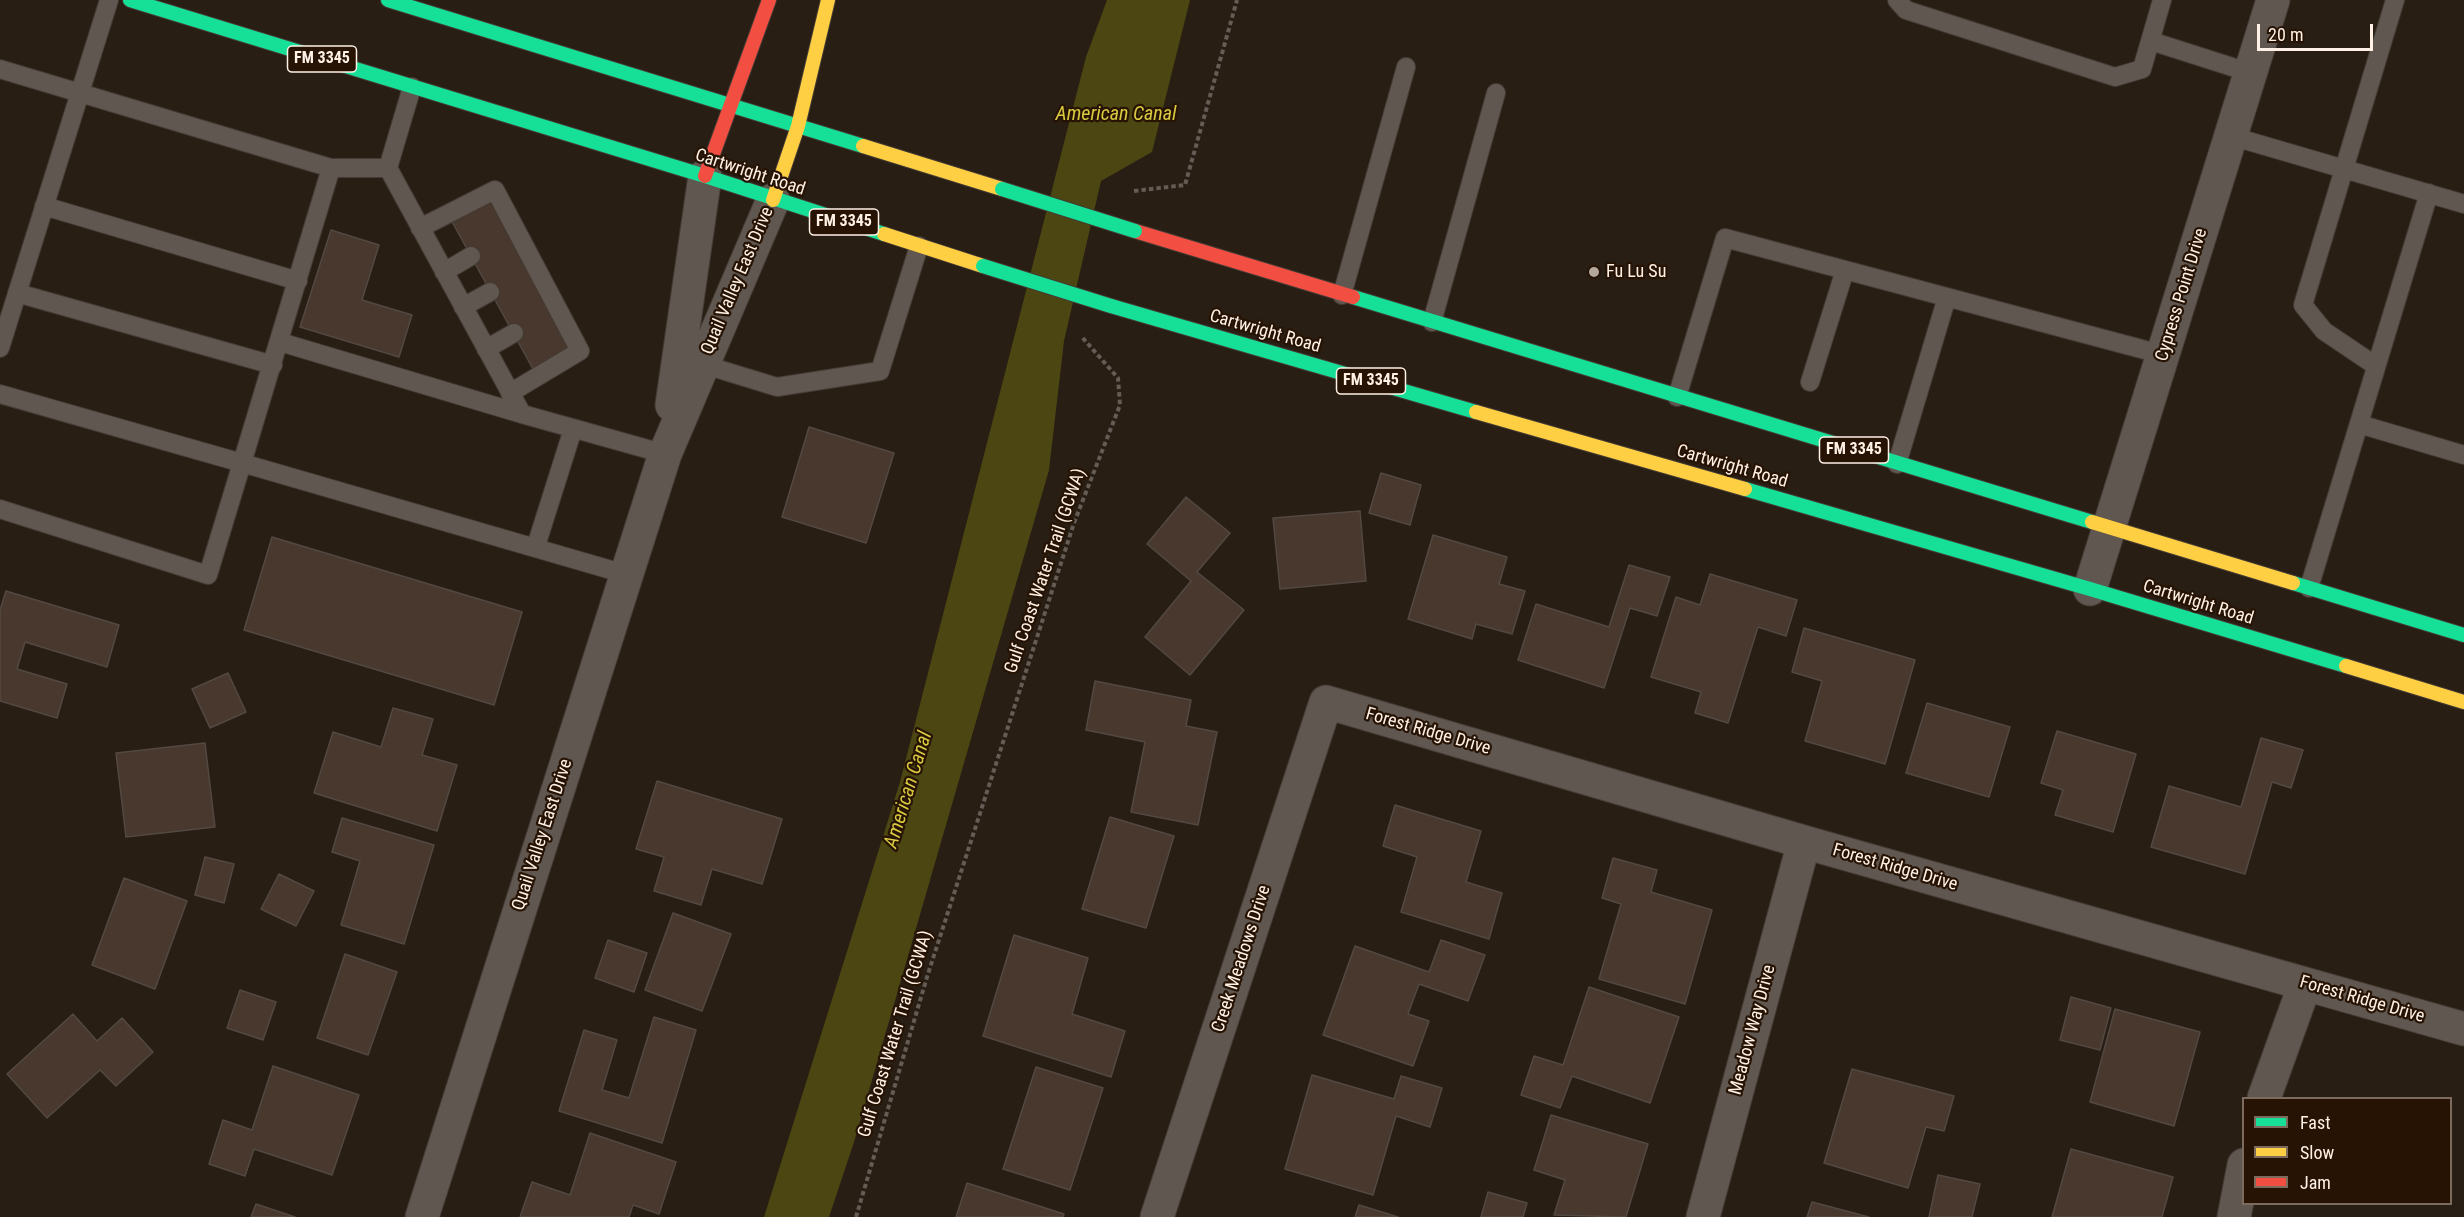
<!DOCTYPE html>
<html>
<head>
<meta charset="utf-8">
<style>
  body { margin:0 }
  #map { position:relative; width:2464px; height:1217px; overflow:hidden; background:#281e14; font-family:"Roboto Condensed",sans-serif }
  canvas { display:block }
  .legend { position:absolute; left:2242px; top:1097px; width:210px; height:108px; box-sizing:border-box; background:#261304; border:2px solid #7d6c5e; margin:0; padding:8px 10px; list-style:none; font-size:18px; color:#fff1e6 }
  .legend li { display:flex; align-items:center; gap:12px; height:30px }
  .legend b { width:30px; border:2px solid #7d6c5e }
  .scale { position:absolute; left:2257px; top:24px; width:116px; height:27px; box-sizing:border-box; border:3px solid #fff1e6; border-top:0; padding-left:8px; font-size:18px; line-height:21px; white-space:nowrap; color:#fff1e6; -webkit-text-stroke:4px #261304; paint-order:stroke }
</style>
</head>
<body>
<div id="map">
<canvas width="2464" height="1217"></canvas>
<ul class="legend">
<li><b style="height:8px;background:#16e098"></b>Fast</li>
<li><b style="height:8px;background:#ffcf43"></b>Slow</li>
<li><b style="height:8px;background:#f24e42"></b>Jam</li>
</ul>
<div class="scale">20 m</div>
</div>
<script>
const ctx = document.querySelector('canvas').getContext('2d');
ctx.lineJoin = 'round';
function fill(path, color) {
  ctx.fillStyle = color;
  ctx.fill(path, 'evenodd');
}
function stroke(path, color, width, dash) {
  ctx.strokeStyle = color;
  ctx.lineWidth = width;
  ctx.lineCap = dash ? 'butt' : 'round';
  ctx.setLineDash(dash || []);
  ctx.stroke(path);
}
function write(font, color, halo, rows, align = 'center') {
  ctx.font = font + ' "Roboto Condensed",sans-serif';
  ctx.lineWidth = 4.5;
  ctx.setLineDash([]);
  ctx.textBaseline = 'middle';
  ctx.strokeStyle = halo;
  ctx.fillStyle = color;
  for (const [text, x, y, turn = 0] of rows) {
    ctx.save();
    ctx.translate(x, y);
    ctx.rotate((+turn || 0) * Math.PI / 180);
    ctx.textAlign = isNaN(turn) ? turn : align;
    if (halo) ctx.strokeText(text, 0, 0);
    ctx.fillText(text, 0, 0);
    ctx.restore();
  }
}
fill(new Path2D(`
  M1107,0H1190L1152,152L1101,181L1064,341L1049,470L854,1142L829,1217H764L900,782L1086,57Z`), '#4c4612');
const building = new Path2D(`
  M489,197L571,347L533,369L450,218Z
  M331,230L379,245L362,300L412,315L399,357L300,327Z
  M809,427L894,453L866,543L782,517Z
  M1381,473L1421,485L1410,525L1369,513Z
  M1186,497L1230,533L1197,572L1244,610L1190,675L1145,637L1191,581L1147,544Z
  M1360,511L1366,581L1280,589L1273,518Z
  M1433,535L1507,557L1499,584L1525,591L1512,634L1476,624L1472,639L1408,619Z
  M272,537L522,612L494,705L244,630Z
  M1629,565L1670,577L1657,616L1630,608L1604,688L1518,660L1536,604L1609,627Z
  M1710,574L1797,600L1786,636L1758,627L1728,723L1695,713L1701,692L1651,677L1676,597L1700,605Z
  M6,591L119,625L107,667L25,642L17,669L67,684L57,718L0,701V610Z
  M1804,628L1915,660L1885,764L1805,741L1822,681L1792,672Z
  M228,673L246,712L210,728L192,689Z
  M1095,681L1191,700L1186,726L1217,732L1198,825L1131,812L1145,742L1086,730Z
  M1927,703L2010,727L1989,797L1906,773Z
  M393,708L433,719L422,755L457,765L437,831L314,793L333,732L381,747Z
  M2057,731L2136,754L2113,832L2055,815L2063,790L2041,783Z
  M2261,738L2303,750L2291,788L2272,782L2245,874L2151,847L2169,786L2241,807Z
  M205,743L215,827L126,837L116,753Z
  M657,781L782,819L762,884L712,869L701,905L654,891L664,857L636,849Z
  M1395,805L1481,831L1466,882L1502,893L1489,939L1401,912L1417,857L1383,846Z
  M1110,817L1174,836L1146,928L1082,909Z
  M342,818L434,845L404,944L341,925L360,861L332,852Z
  M205,857L234,864L224,903L195,895Z
  M1613,858L1657,870L1651,892L1712,910L1685,1004L1599,979L1621,904L1602,898Z
  M279,874L314,891L296,926L261,909Z
  M124,878L187,901L155,989L92,965Z
  M673,913L731,934L702,1011L645,990Z
  M1014,935L1088,958L1072,1014L1125,1031L1111,1077L983,1036Z
  M608,940L647,953L634,992L595,978Z
  M1441,940L1485,955L1468,1001L1419,984L1408,1014L1429,1021L1413,1066L1323,1035L1355,946L1429,972Z
  M345,954L397,972L368,1055L317,1038Z
  M1589,987L1679,1017L1650,1103L1572,1076L1560,1108L1521,1095L1534,1056L1563,1065Z
  M240,990L276,1002L263,1040L227,1028Z
  M2071,997L2111,1008L2100,1050L2060,1040Z
  M2115,1009L2200,1032L2174,1126L2090,1102Z
  M73,1014L97,1041L122,1018L153,1052L116,1086L100,1070L47,1118L7,1074Z
  M654,1017L696,1030L662,1143L559,1111L584,1030L617,1040L602,1090L629,1098Z
  M273,1066L359,1095L332,1175L254,1149L245,1176L209,1164L223,1120L252,1130Z
  M1036,1067L1103,1088L1070,1190L1003,1169Z
  M1852,1069L1954,1096L1944,1131L1926,1127L1908,1188L1824,1163Z
  M1312,1075L1394,1099L1401,1076L1442,1088L1430,1127L1396,1116L1373,1195L1285,1169Z
  M1551,1115L1648,1144L1626,1217L1554,1215L1565,1180L1534,1170Z
  M590,1133L676,1162L659,1214L633,1205L629,1217H520L532,1182L570,1195Z
  M2071,1149L2173,1177L2162,1217H2052Z
  M1938,1175L1980,1184L1972,1217H1929Z
  M967,1183L1064,1214L1063,1217H956Z
  M1488,1192L1527,1203L1523,1217H1481Z
  M1812,1202L1869,1217H1807Z
  M256,1204L295,1217H251Z
  M1359,1205L1398,1217H1355Z`);
fill(building, '#48382e');
stroke(building, '#534943', 1.5);
const lane = new Path2D(`
  M1897,0L1906,10L2115,77L2142,69L2162,0
  M2151,41L2251,73
  M0,69L331,168H388
  M412,87L388,168L522,414L665,454
  M2231,136L2464,204
  M44,206L298,281
  M420,228L495,190L580,351L510,393
  M444,272L471,256
  M17,293L273,365
  M1342,295L1406,67
  M463,307L490,292
  M1432,322L1496,93
  M280,342L522,414
  M0,348L109,0
  M486,349L514,333
  M702,364L777,387L880,371L919,246
  M2376,366L2324,331L2303,305L2395,0
  M1810,382L1845,270
  M0,394L242,463L331,168
  M1677,397L1725,238L2164,355
  M2359,424L2464,455
  M1897,464L1947,297
  M0,509L208,575L242,463L625,574
  M536,546L573,429
  M2309,588L2429,193`);
const street = new Path2D(`
  M672,405L705,176
  M2090,589L2273,0
  M2264,1098L2305,984
  M422,1217L665,454L773,200
  M1157,1217L1326,702L1804,842L2464,1029
  M1703,1217L1804,842
  M2234,1217L2244,1165`);
const fast = new Path2D(`
  M130,0L705,176L884,234
  M388,0L863,146
  M1353,297L2092,522
  M1111,306L1476,412
  M1745,489L2090,589L2346,666
  M2293,583L2464,635`);
const slow = new Path2D(`
  M863,146L1002,189
  M773,200L798,126L828,0
  M884,234L983,266
  M1476,412L1745,489
  M2092,522L2293,583
  M2346,666L2464,702`);
const jam = new Path2D(`
  M705,176L769,0
  M1135,231L1353,297`);
stroke(lane, '#443b34', 20);
stroke(street, '#443b34', 35);
stroke(fast, '#443b34', 16);
stroke(slow, '#443b34', 16);
stroke(jam, '#443b34', 16);
stroke(new Path2D(`
  M1134,191L1185,185L1237,0
  M856,1217L927,977L1074,523L1120,405L1118,378L1081,336`), '#645c55', 4, [4.5, 3]);
stroke(lane, '#5f5750', 18);
stroke(street, '#5f5750', 33);
stroke(fast, '#16e098', 14);
stroke(slow, '#ffcf43', 14);
stroke(jam, '#f24e42', 14);
const fastBridge = new Path2D(`
  M1002,189L1135,231
  M983,266L1111,306`);
stroke(fastBridge, '#443b34', 16, []);
stroke(fastBridge, '#16e098', 14);
for (const [x, y, r, color] of [
  [1594,272,6,"#b4a79c"]
]) {
  const dot = new Path2D();
  dot.arc(x, y, r, 0, 2 * Math.PI);
  ctx.fillStyle = color;
  ctx.fill(dot);
  stroke(dot, '#261304', 2);
}
for (const [x, y, w] of [
  [322,59,69],
  [844,222,69],
  [1371,381,69],
  [1854,450,69]
]) {
  const box = new Path2D();
  box.roundRect(x - w / 2, y - 13, w, 26, 4.5);
  ctx.fillStyle = '#261304';
  ctx.fill(box);
  stroke(box, '#fff1e6', 1.5);
}
write('bold 16px', '#fff1e6', null, [
  ["FM 3345",322,59],
  ["FM 3345",844,222],
  ["FM 3345",1371,381],
  ["FM 3345",1854,450]
]);
write('18px', '#fff1e6', '#261304', [
  ["Cartwright Road",750,173,18],
  ["Quail Valley East Drive",738,281,-67],
  ["Cypress Point Drive",2182,295,-73],
  ["Cartwright Road",1265,332,16],
  ["Cartwright Road",1732,467,16],
  ["Gulf Coast Water Trail (GCWA)",1046,571,-71],
  ["Cartwright Road",2198,603,17],
  ["Forest Ridge Drive",1428,732,16],
  ["Quail Valley East Drive",543,835,-72],
  ["Forest Ridge Drive",1895,868,16],
  ["Creek Meadows Drive",1242,959,-72],
  ["Forest Ridge Drive",2362,1000,16],
  ["Meadow Way Drive",1753,1030,-75],
  ["Gulf Coast Water Trail (GCWA)",896,1034,-73]
]);
write('18px', '#fff1e6', '#261304', [
  ["Fu Lu Su",1606,272]
], 'left');
write('italic 20px', '#dbcb40', '#261304', [
  ["American Canal",1116,115],
  ["American Canal",909,790,-73]
]);
</script>
</body>
</html>
